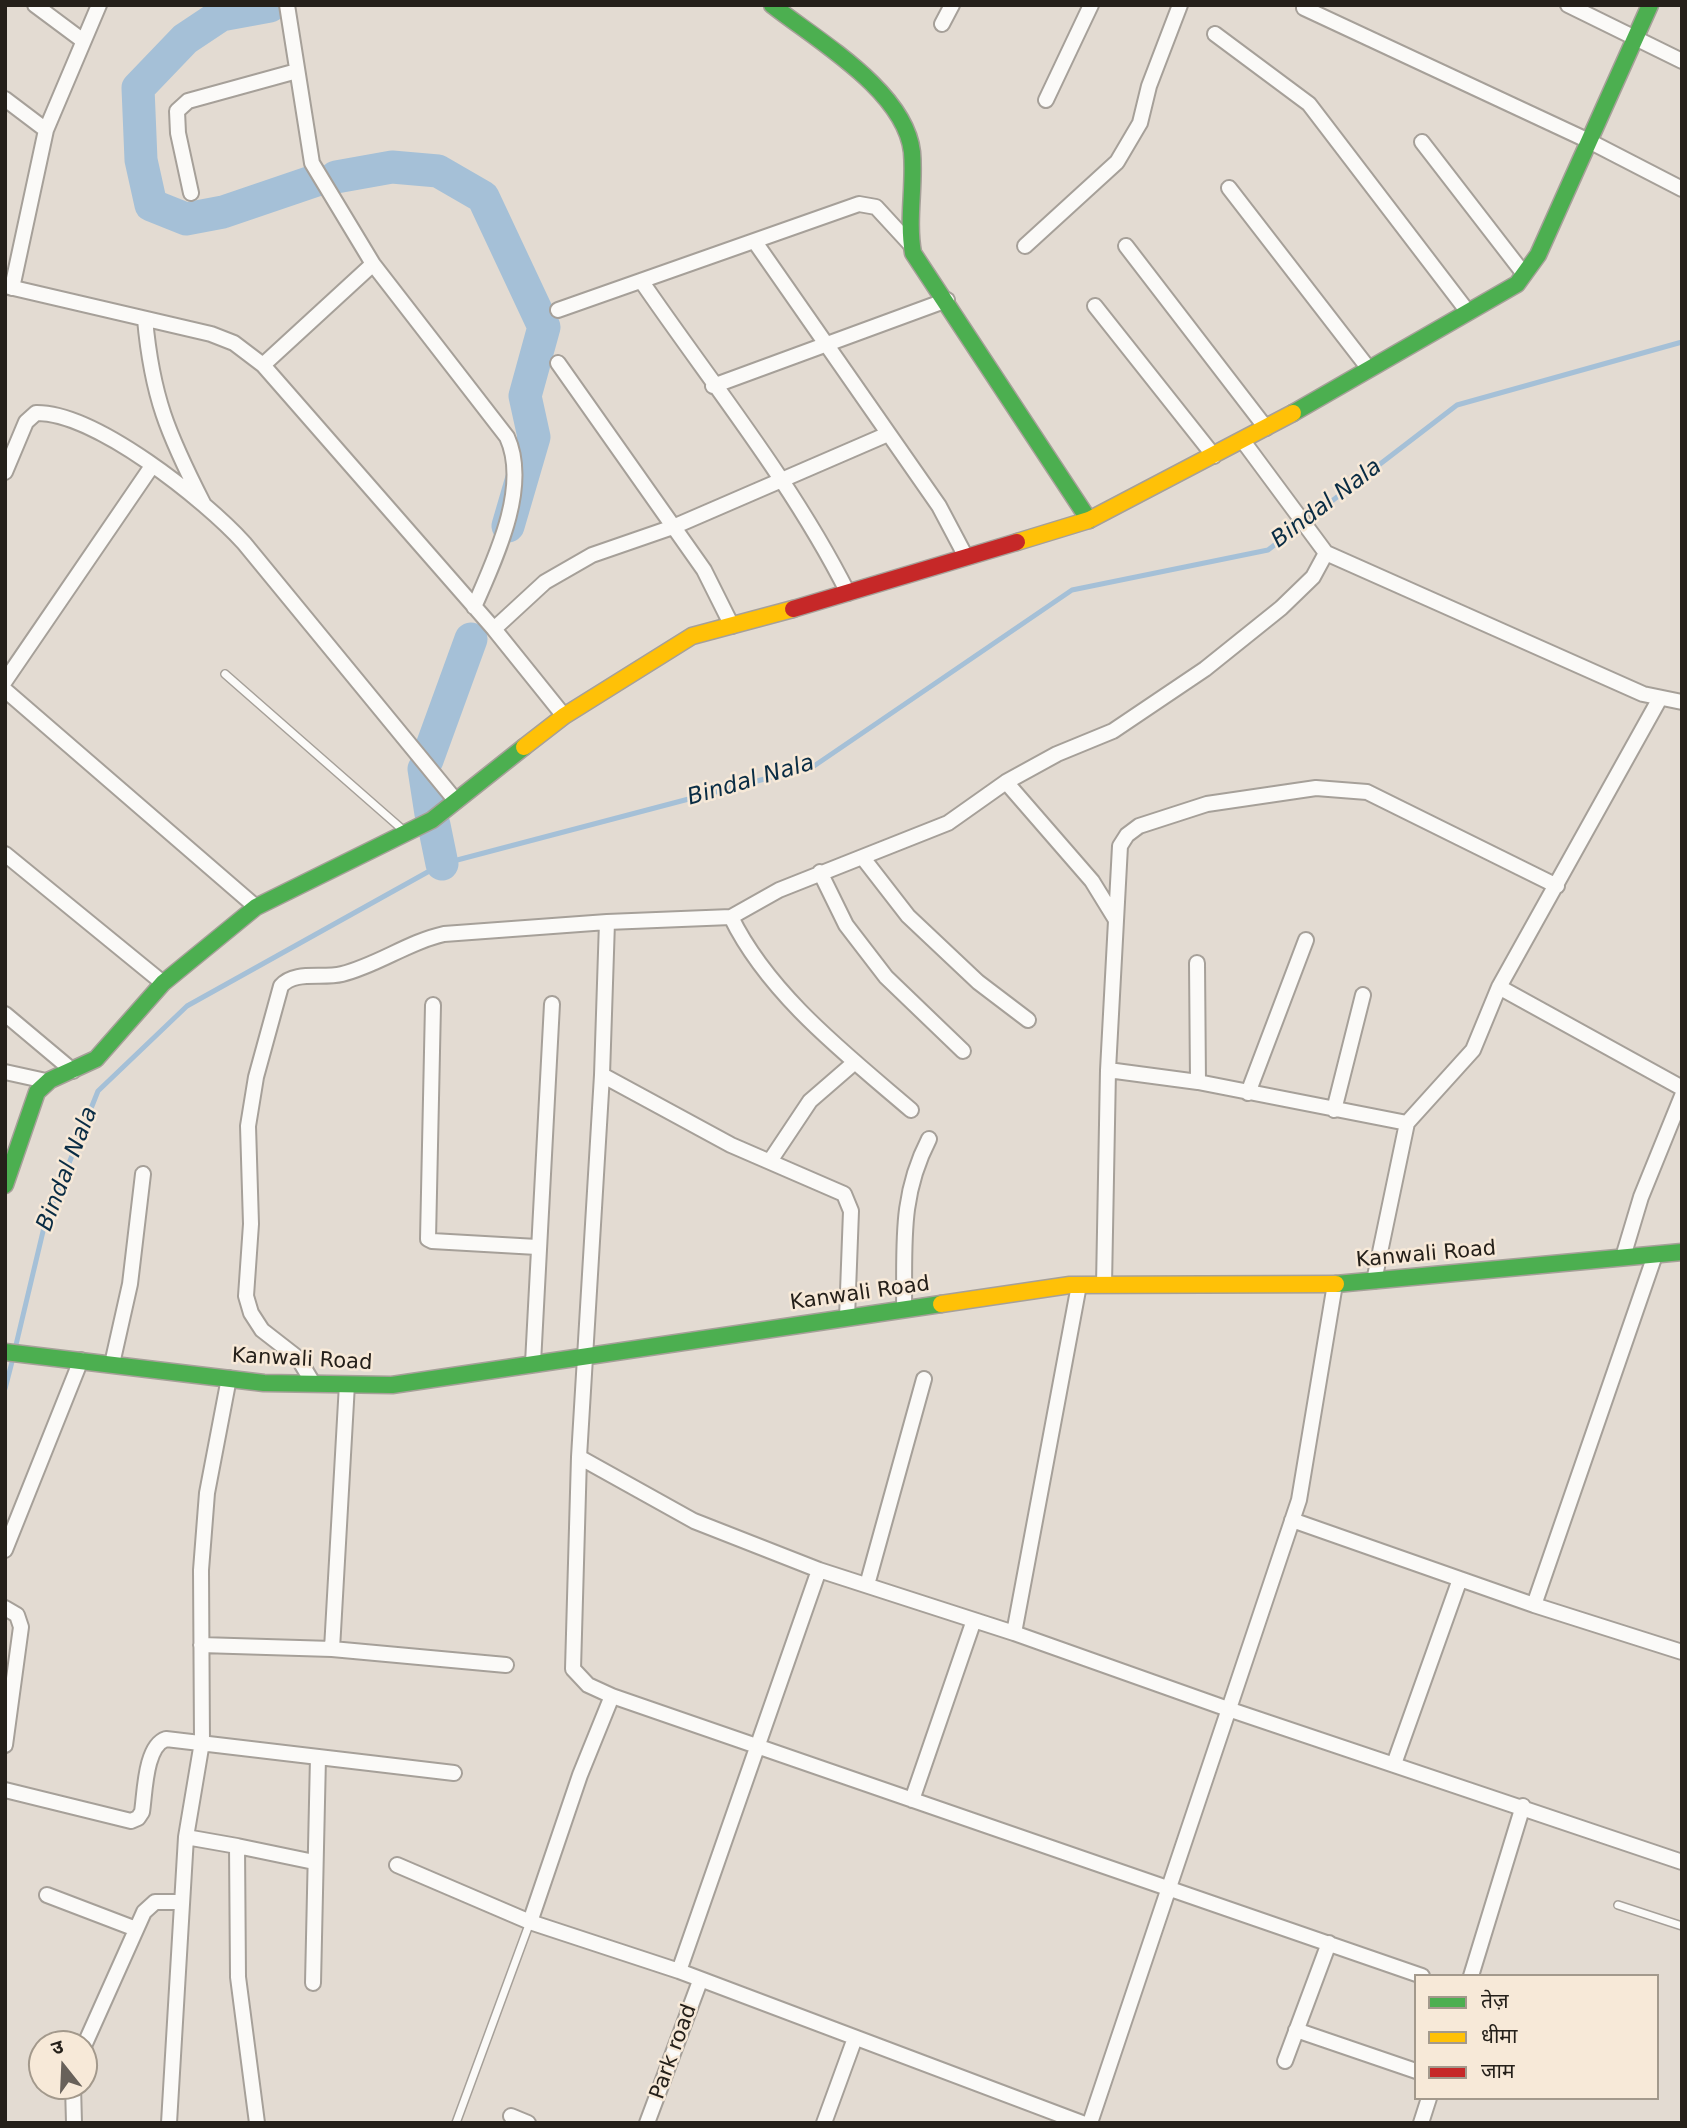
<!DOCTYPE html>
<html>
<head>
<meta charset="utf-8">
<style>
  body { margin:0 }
  #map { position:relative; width:1687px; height:2128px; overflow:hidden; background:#e3dbd2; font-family:"DejaVu Sans","Noto Sans Devanagari",sans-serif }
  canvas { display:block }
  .frame { position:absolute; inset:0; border:7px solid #25201a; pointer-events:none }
  .legend { position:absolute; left:1414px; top:1974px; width:245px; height:126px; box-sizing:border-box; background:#f7e9d8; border:2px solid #a3998c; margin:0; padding:9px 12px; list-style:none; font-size:21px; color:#25201a }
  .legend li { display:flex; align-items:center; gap:14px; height:35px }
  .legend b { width:35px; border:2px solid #a3998c }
  .north { position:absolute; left:28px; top:2030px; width:70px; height:70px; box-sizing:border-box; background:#f7e9d8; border:2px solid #a3998c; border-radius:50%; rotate:342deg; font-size:19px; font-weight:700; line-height:28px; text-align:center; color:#25201a }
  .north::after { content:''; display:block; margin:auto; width:24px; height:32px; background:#68615a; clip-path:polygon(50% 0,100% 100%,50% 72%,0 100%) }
</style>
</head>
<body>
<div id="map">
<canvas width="1687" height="2128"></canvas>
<div class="frame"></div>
<ul class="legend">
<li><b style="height:9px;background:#4caf50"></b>तेज़</li>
<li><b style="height:9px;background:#ffc107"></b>धीमा</li>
<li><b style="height:9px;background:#c62828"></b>जाम</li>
</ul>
<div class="north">उ</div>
</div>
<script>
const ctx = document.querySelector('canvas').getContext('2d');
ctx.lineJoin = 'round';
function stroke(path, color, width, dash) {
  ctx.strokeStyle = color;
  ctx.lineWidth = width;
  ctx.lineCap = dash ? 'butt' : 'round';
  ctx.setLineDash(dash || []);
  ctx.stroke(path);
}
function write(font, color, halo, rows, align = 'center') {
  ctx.font = font + ' "DejaVu Sans",sans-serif';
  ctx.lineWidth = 5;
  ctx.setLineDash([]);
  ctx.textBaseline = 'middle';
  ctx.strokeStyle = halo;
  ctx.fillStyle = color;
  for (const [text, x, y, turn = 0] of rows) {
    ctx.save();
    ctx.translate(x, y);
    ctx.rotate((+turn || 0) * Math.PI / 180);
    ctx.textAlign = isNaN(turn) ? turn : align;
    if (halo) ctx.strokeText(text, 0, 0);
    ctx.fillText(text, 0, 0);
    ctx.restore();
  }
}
stroke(new Path2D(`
  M15,1349L45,1223L98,1091L187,1006L442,864L814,766L1072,590L1268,550L1457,405L1682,342
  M5,1389L13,1358`), '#a5c0d7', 5);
stroke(new Path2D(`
  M270,6L221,15L185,39L138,88L141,160L151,205L186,219L223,212L317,180
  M336,177L392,167L438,171L483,197L544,327L525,396L534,437L508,526
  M427,760L471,639
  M424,769L431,814
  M434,825L442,864`), '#a5c0d7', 33);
const lane = new Path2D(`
  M225,674L403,830
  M1618,1905L1682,1926
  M456,2123L530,1922`);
const street = new Path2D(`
  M35,5L82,40
  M287,5L312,163L373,264L507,437C530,487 495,559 474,607
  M1568,5L1682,61
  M1304,8L1589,141L1682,189
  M942,24L952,5
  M1215,34L1309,104L1468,312
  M5,99L46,130
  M1046,100L1091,5
  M1422,142L1524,274
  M1229,188L1369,369
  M191,193L178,133L177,111L188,101L297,71
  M755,242L939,506L966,557
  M1025,246L1117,162L1140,123L1149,86L1180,5
  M1126,246L1266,428
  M642,282C712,384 792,482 848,593
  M5,286L211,334L234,343L263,365L494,629L564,716
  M12,288L46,130L99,5
  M1095,306L1214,456
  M558,310L859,204L876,207L911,245
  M145,319C152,397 168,434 203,503
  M558,363L704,570L732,626
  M263,365L373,264
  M713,386L947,300
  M1243,441L1326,553L1643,694L1682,702
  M5,472L26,422L36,413C95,412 205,500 244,543L456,801
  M1326,553L1313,577L1281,608L1205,669L1113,731L1057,754L1006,782L948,823L779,890L731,917L607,922L602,1075L579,1457L573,1669L588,1685L612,1696L1422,1976
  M494,629L545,582L592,555L673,527L888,434
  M5,681L152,466
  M5,690L256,907
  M1006,782L1092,881L1116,920
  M5,854L163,983
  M863,858L908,916L978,982L1028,1020
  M820,872L846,925L886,977L963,1051
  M731,917C769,995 847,1055 911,1110
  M1197,963L1198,1082
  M1499,987L1682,1088
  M433,1005L428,1239L432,1241L537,1247
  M5,1014L73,1071
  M1108,1070L1198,1082L1407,1123
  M5,1072L46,1081
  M602,1075L731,1145L844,1194L851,1211L847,1318
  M1248,1093L1306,940
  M1334,1110L1363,995
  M770,1161L810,1101L855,1062
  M1623,1257L1641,1197L1682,1096
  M1374,1281L1407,1123L1473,1050L1499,987L1659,700
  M1104,1285L1108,1070L1120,846L1127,835L1139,826L1207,804L1316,788L1367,792L1557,886
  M904,1309C905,1246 899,1197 929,1139
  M533,1363L552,1004
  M112,1364L130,1284L143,1174
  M313,1383L298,1358L262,1330L251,1313L246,1296L251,1224L248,1126L256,1077L281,986C295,970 322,979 342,974C378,965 408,942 444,934L607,922
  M579,1457L694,1521L819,1570L1014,1633L1228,1709L1682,1862
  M1292,1520L1534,1605L1682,1652
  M5,1550L81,1360
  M867,1585L924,1379
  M1534,1605L1655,1255
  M5,1608L17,1615L21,1627L5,1745
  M1014,1633L1079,1285
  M201,1645L332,1649L506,1665
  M332,1649L347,1384
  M1394,1764L1460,1579
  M5,1790L131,1821L138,1818L142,1812C145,1793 145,1746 166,1739L454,1773
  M912,1800L974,1620
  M186,1837L237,1846L238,1977L257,2123
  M237,1846L314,1862
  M397,1865L530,1922L679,1971L1082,2123
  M47,1895L136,1929
  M530,1922L580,1775L612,1696
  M679,1971L819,1570
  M1471,1976L1523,1806
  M313,1983L318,1757
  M1296,2030L1416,2071
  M84,2046L144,1912L155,1902H181
  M1285,2061L1329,1943
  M73,2086L74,2123
  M511,2116L528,2123
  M169,2123L186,1837L202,1742L201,1570L207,1493L229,1378
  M647,2123L700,1981
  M824,2123L855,2038
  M1090,2123L1299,1500L1335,1284
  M1421,2123L1429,2098`);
const fast = new Path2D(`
  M772,5C818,41 905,91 912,152C915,186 907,219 913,253L1089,520
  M1293,413L1517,284L1538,255L1650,5
  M5,1185L37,1092L50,1080L96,1059L163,983L256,907L432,820L524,747
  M1336,1284L1682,1252
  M5,1352L264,1383L392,1385L941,1304`);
const slow = new Path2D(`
  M1017,542L1089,520L1293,413
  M524,747L564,716L692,636L793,609
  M941,1304L1070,1285L1336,1284`);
const jam = new Path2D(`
  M793,609L1017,542`);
stroke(lane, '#a6a099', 10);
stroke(street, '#a6a099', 18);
stroke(fast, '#a6a099', 19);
stroke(slow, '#a6a099', 19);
stroke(jam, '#a6a099', 19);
stroke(lane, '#fbfaf8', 7);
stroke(street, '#fbfaf8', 14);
stroke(fast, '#4caf50', 16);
stroke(slow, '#ffc107', 16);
stroke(jam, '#c62828', 16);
write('21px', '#25201a', '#f7e9d8', [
  ["Kanwali Road",1426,1255,-5],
  ["Kanwali Road",860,1294,-8],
  ["Kanwali Road",302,1360,3],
  ["Park road",674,2052,-70]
]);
write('italic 23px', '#092c44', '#f7e9d8', [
  ["Bindal Nala",1327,504,-37],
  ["Bindal Nala",751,781,-16],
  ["Bindal Nala",68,1169,-69]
]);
</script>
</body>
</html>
